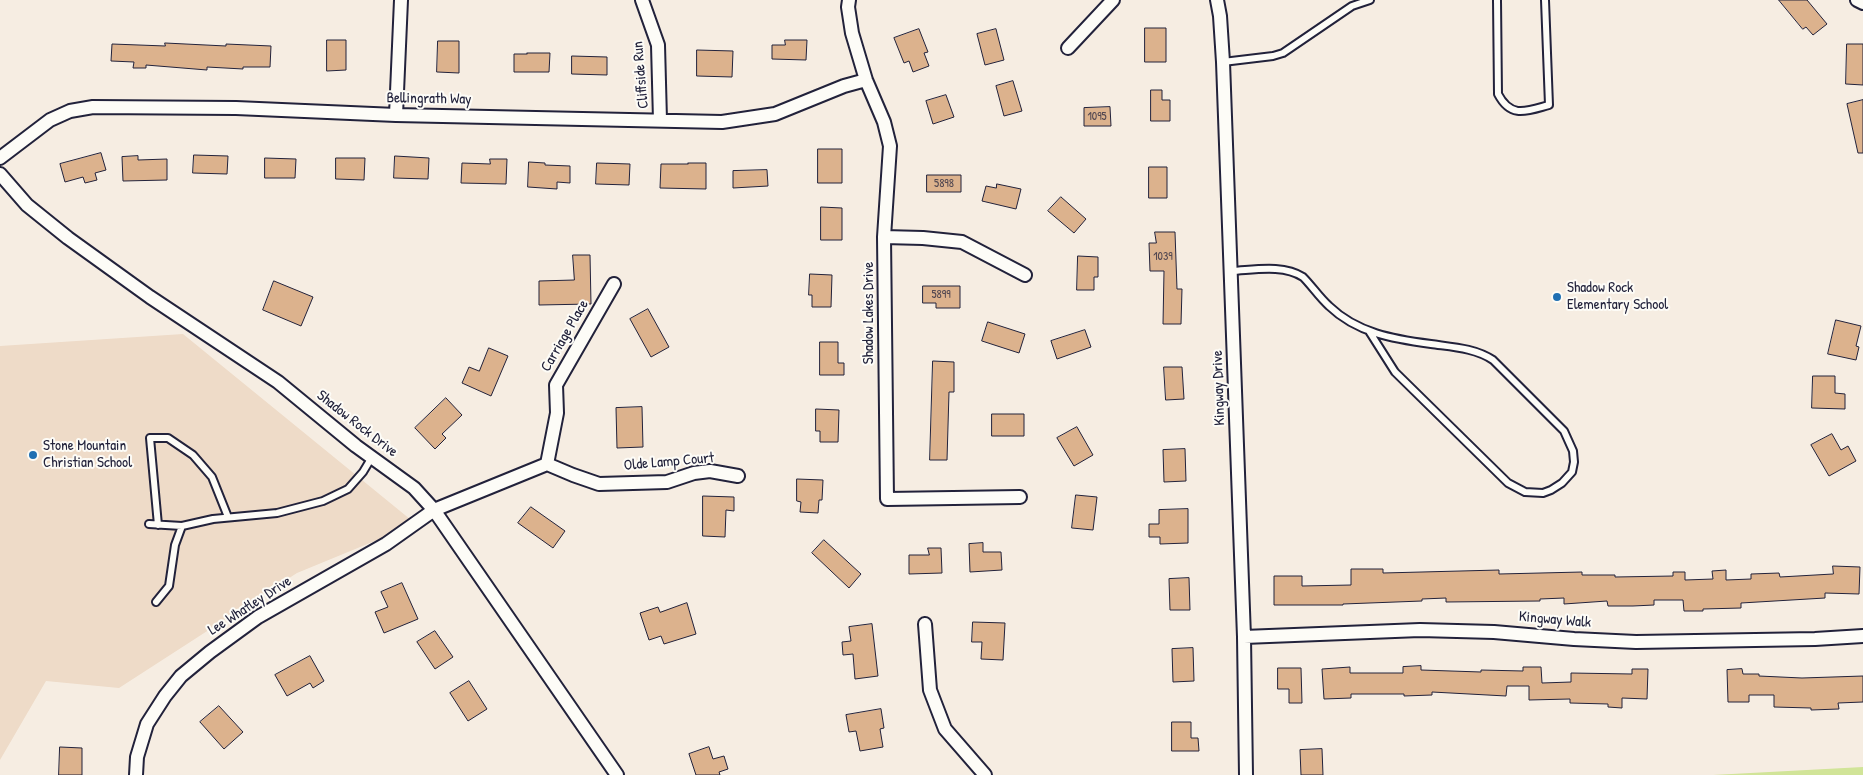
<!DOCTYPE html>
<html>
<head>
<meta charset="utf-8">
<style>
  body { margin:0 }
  canvas { display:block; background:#f6ede2 }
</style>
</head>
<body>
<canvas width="1863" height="775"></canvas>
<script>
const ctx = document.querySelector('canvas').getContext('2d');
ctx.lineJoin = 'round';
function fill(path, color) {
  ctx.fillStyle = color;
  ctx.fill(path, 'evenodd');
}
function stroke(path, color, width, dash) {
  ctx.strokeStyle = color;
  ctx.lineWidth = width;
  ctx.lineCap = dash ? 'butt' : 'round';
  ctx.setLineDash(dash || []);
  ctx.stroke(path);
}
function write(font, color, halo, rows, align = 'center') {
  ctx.font = font + ' "Patrick Hand",sans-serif';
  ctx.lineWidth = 4;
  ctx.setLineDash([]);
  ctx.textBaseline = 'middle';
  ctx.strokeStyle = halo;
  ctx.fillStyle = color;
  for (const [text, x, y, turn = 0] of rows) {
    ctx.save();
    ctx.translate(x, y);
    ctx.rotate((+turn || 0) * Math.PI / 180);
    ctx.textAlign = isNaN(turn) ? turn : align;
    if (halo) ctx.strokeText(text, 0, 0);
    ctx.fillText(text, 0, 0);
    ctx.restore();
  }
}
fill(new Path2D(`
  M183,334L416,524L297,573L119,688L46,681L0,760V346Z`), '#eedbc8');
fill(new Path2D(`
  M1863,767V775H1713Z`), '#d1e498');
const building = new Path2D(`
  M1779,0H1807L1827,24L1813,35L1806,27L1803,29Z
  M1145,28H1166V62H1145Z
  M919,29L928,52L924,53L929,66L913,72L909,61L904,63L894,38Z
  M996,29L1004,60L985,65L977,34Z
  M327,40H346V70L327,71Z
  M785,40H807L806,60L772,59V45H785Z
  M438,41H459V73L437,72Z
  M165,43L226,46V44L271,46L270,67H243V69L207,67V70L146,65V68H133L134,62L111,61L112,44L165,46Z
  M1847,44H1863V85L1846,84Z
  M697,50L733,51L732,77L697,76Z
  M527,53H550L549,72H514V54H527Z
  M572,56L607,57V75L572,74Z
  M1013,81L1022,111L1004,116L996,86Z
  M1151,90H1162V100H1170V121H1151Z
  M946,95L954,117L933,124L926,101Z
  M1863,100V153H1858L1847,104Z
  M1110,107L1111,126H1084V108Z
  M818,149H842V183H818Z
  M101,153L106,170L95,173L97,180L85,183L83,177L65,182L60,164Z
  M194,155L228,156L227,174L193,173Z
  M138,156V160L167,159V180L123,181L122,157Z
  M395,156L429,158L428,179L394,178Z
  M265,158L296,159L295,178H265Z
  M336,158H365L364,180L336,179Z
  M490,159H507L506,184L461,183L462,163L490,164Z
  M529,162L545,163V165L570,166V183L557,182V189L528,187Z
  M597,163L630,164L629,185L596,184Z
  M688,163H706V189L660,188L661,164H688Z
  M1149,167H1167V198H1149Z
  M767,170L768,186L733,188V171Z
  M927,175H961V192H927Z
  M997,184L1021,189L1016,209L982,201L986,186L996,188Z
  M1061,197L1086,219L1074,233L1048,211Z
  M821,207L842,208V240H821Z
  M1155,232H1175L1177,289H1182L1181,324H1163L1164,271H1150L1149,243H1156Z
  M573,255H590L591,304L539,305V281L574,280Z
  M1078,256L1098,257V277H1094V290H1077Z
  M810,274L832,275L831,307H812V295H809Z
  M274,281L313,297L301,326L263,310Z
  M923,286H960V308H936V303H923Z
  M648,309L669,347L651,357L630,319Z
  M1836,320L1861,326L1856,346L1859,347L1856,360L1828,354Z
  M988,322L1025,334L1019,353L982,341Z
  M1085,330L1091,347L1057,359L1051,341Z
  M820,342H838V363H844V375H820Z
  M489,348L508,356L491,396L462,383L469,367L479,371Z
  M933,361L954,362V392H949L947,460H930Z
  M1164,367H1182L1184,399L1166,400Z
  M1813,376H1835V393L1845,394V409L1812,408Z
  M446,398L462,415L442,434L446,438L435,449L415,428Z
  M642,407L643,447L617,448L616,408Z
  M816,409L839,410L838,442H820V431H816Z
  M992,414H1024V436H992Z
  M1077,427L1093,455L1074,466L1057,438Z
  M1832,434L1841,450L1848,446L1856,461L1829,476L1811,445Z
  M1185,449L1186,481L1164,482L1163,450Z
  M797,479L823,480L822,500H819L818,513L800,512L801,502L797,501Z
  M1076,495L1097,497L1093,530L1072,528Z
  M703,496L734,497V511L726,510L725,537L703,536Z
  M531,507L565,531L553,548L518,523Z
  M1188,509V543L1160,544V537H1149V524H1159V510Z
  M824,540L861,574L849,588L812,553Z
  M983,543V552H1001L1002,570L970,572L969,544Z
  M928,548H941L942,573L909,574V555H929Z
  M1833,566L1860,567L1859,594L1825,593V598L1741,603V608L1703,609V611H1684L1683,600H1654V605L1633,606H1608L1607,601L1564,604V598L1540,599V601L1446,602V598L1422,599V601L1343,604V605H1274V576H1302V586L1351,585V569H1383V573L1499,570V574L1582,572V575H1615V577L1673,576V572H1685V580L1713,579L1712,571L1726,570V580L1751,579V574L1779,573L1780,577L1833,574Z
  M1189,578L1190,610H1170L1169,579Z
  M402,583L418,619L384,633L375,612L388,607L381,592Z
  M687,603L696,634L664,644L661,636L649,640L640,613L658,607L660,612Z
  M973,622L1005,623L1003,660L981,659L982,642H972Z
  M872,624L878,676L855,679L853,654L843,655L842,642L851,641L849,627Z
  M435,631L453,657L435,669L417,642Z
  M1193,648L1194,681L1173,682L1172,649Z
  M310,656L324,681L313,688L310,683L287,696L275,675Z
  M1421,666V670L1481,672V670L1523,671V667H1541L1542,683L1571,682V673L1632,674V669H1648L1647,699L1622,698V708L1608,707V704L1570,703V699L1529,700V686H1507L1506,696L1432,692V695L1404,696V694H1351V698L1324,699L1322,669L1350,667V673H1403V667Z
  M1278,668H1301L1302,703H1289V689H1278Z
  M1742,669L1743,674H1759V676L1802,678L1863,676V702L1838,703L1839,709L1811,710V708L1774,707V695H1749V702H1728L1727,670Z
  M469,681L487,709L468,721L450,693Z
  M219,706L243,732L224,749L200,722Z
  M881,709L884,728L880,729L883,747L860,751L856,731L849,732L846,715Z
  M1172,722H1191V738H1198L1199,751H1172Z
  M60,747L82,748V775H59Z
  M709,747L713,759L724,756L728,769L719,772L720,775H696L689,754Z
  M1322,749L1323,775H1301L1300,750Z`);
fill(building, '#dcb28d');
stroke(building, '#22223b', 1);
const lane = new Path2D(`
  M1497,0L1498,94C1511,119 1527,111 1549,105L1545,0
  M1223,62L1273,56L1283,53L1352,6L1370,0
  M1231,271C1254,270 1283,264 1303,277C1312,286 1319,297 1329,306C1357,333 1393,339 1431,344C1452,347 1475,348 1493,360L1564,431L1573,451L1574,462L1572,472L1562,483L1551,490L1543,493L1525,492L1508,483L1395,372L1369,331
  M149,524L182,526L213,519L277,513L323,501L348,489L363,472L372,457
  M158,525L150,438H168L193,455L212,477L228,517
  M156,602L169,586L175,545L182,526`);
const street = new Path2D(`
  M642,0L658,45L660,120
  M849,0L848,7L852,33L866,80L884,122L890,146L884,237L887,499L1020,497
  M1217,0L1220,16L1223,62L1244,637L1246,775
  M1857,0L1863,3
  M1068,48L1113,0
  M396,115L401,0
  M0,158L50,120L70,111L93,107L236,108L396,115L722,122L775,114L844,86L866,80
  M0,174L27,205L68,238L150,297L278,382L356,446L414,488L434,510L617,775
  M884,237L923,238L962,242L1025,275
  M547,464L573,475L599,484L667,482L694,473L710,471L738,476
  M925,624L930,690L945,729L985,775
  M1244,637L1420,630L1494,632L1574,639L1636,642L1815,639L1863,636
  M136,775L137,757L147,724L165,696L181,676L210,652L258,617L386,544L434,510L547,464L557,413L556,385L614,284`);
stroke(lane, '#22223b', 10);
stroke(street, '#22223b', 16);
stroke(lane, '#fdfcf7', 6);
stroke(street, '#fdfcf7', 12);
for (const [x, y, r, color] of [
  [1557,297,5,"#1f6fb2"],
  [33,455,5,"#1f6fb2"]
]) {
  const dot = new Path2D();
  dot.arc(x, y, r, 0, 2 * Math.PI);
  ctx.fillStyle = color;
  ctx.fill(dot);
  stroke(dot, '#fdfcf7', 2);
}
write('12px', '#504650', null, [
  ["1095",1097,117],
  ["5898",944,184],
  ["1039",1163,257],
  ["5899",941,295]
]);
write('15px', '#22223b', '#fdfcf7', [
  ["Cliffside Run",641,75,-95],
  ["Bellingrath Way",429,99,1],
  ["Shadow Lakes Drive",869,313,-90],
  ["Carriage Place",565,336,-60],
  ["Kingway Drive",1219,388,-92],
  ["Shadow Rock Drive",357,424,38],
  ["Olde Lamp Court",669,462,-5],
  ["Lee Whatley Drive",250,606,-33],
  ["Kingway Walk",1555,620,5]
]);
write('15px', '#22223b', '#fdfcf7', [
  ["Shadow Rock",1567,288],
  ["Elementary School",1567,305],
  ["Stone Mountain",43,446],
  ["Christian School",43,463]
], 'left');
</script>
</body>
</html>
